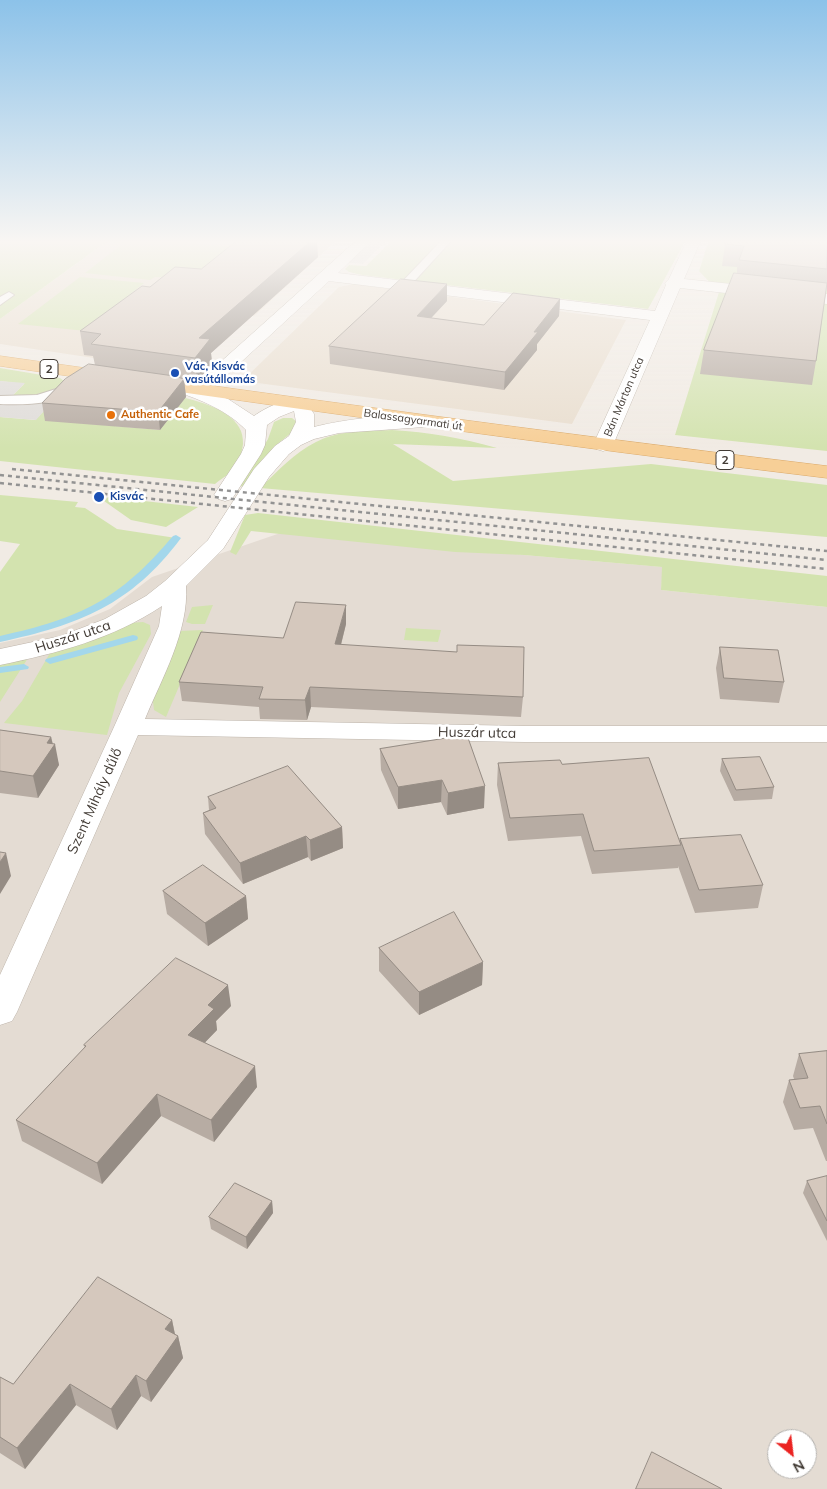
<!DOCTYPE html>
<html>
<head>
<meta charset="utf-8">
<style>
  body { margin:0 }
  #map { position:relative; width:827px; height:1489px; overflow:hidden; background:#f1ebe4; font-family:Mulish,sans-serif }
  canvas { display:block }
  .north { position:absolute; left:767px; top:1429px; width:50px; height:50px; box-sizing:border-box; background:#fff; border:1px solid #b3b1ae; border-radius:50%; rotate:151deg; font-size:14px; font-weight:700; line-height:20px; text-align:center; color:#423b35 }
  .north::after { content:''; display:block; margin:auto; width:18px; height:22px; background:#eb2321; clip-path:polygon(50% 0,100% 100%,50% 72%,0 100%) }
</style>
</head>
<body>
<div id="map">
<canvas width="827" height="1489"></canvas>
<div class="north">N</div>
</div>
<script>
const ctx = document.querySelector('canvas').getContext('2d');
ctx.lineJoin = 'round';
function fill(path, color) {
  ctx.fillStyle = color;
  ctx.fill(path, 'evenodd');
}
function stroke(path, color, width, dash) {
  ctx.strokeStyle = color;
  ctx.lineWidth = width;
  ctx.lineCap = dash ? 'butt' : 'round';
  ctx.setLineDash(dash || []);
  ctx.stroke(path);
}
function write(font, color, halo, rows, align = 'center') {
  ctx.font = font + ' Mulish,sans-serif';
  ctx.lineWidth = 5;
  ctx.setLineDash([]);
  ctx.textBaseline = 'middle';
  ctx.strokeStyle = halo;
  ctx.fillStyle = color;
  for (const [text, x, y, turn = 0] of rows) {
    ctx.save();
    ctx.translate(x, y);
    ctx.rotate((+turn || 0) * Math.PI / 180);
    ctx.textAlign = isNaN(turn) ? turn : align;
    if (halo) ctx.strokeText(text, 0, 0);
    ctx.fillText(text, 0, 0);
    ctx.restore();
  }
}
fill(new Path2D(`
  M295,528L524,555L663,567L661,590L827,607V1489H0V643L60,630L110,609L152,577ZM777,1439H807V1469H777Z`), '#e4dcd3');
fill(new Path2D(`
  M109,240H337L254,316L222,312L114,361L0,344V319Z
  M354,284L626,320L572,424L242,381L339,287Z`), '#e9decf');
fill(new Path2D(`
  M0,240H109L0,319Z
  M110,240H161L231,247L189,279L155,277L150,280L85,273L122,244L112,242Z
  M392,240H686L648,309L362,275L349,272L345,269L349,265L366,266Z
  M709,240H827V451L675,435L719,292L699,271Z
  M80,277L144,283L86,331L18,324Z
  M0,368L60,378L64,381L62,385C46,394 31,396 12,396L24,384L0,381Z
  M104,386C137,391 247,395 243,444C242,451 240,462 236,467C231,473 221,479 215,484L0,461V417L35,420L53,401L46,420L160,430L175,411Z
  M283,418H292L297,422V428L274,447L246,487L239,486L268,439L274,422Z
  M392,430C428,432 462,438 497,448L393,444L453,481L651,464L827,485V537L260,488C277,472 295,452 316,442C339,430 367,431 392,430Z
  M0,495L78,502L75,507L85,508L117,529L176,538C124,605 81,623 0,639V572L20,544L0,541Z
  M108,497L198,507L166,527L131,520L104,501Z
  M258,513L827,576V607L661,590L662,567L524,555L455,552L251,531L236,555L230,552L245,515Z
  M213,605L205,624H192L186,622L192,607Z
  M143,622L150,625L151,634L119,693L107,735L4,723L22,701L50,653L129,623Z
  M406,628L441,630L438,642L404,640Z
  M203,630L166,717L154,710L152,693L162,664L175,649L179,631Z
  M28,658L0,702V664Z`), '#d3e3af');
fill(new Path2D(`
  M365,240H387L363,264L341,262Z
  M0,381L25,383L12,396L53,401L36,420L0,417Z`), '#dfdcd9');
fill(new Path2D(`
  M176,535L181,538C131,605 79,625 0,642V636C81,618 119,600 173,536Z
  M133,635L137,636L138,638L137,640L50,664L45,661L46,659Z
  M24,664L29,667L28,669L0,673V667Z`), '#a3d7eb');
const service = new Path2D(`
  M442,240H452L408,288H400L399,286L400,284Z
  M9,292L14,295L0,305V297Z
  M72,384L76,385L78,388C64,405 20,405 0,404V396L37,395Z`);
const minor = new Path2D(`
  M357,240H372L338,273L655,311L666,285L665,283L669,279L687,240H701L684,279L827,294V304L680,288L613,445L610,449L603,451L596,449L593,445L650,320L329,281L227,375L221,376L215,375L212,371L215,367Z
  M181,382L228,399L254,416C266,407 290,396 305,400L314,414V427C340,420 406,411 431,417L434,421L431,425L424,427L339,433L314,439L301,445L289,454L269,477L223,549L186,586C189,631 162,678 145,719L525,726H827V742H525L138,735L17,1012L12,1021L0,1025V975L114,727L159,626L162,606C112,639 58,653 0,665V649L61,636L105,619L146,596L165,581L208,540L254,469L275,446L289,436L296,422L294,411L279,417L267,425L265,445L261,454L232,499L225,501L218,499L214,495L241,454L245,445L246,430C227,410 201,400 175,391L172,387L175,383Z`);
const primary = new Path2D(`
  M0,356C275,395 551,433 827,466V478C551,445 275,406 0,366Z`);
stroke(service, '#beb5ab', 2);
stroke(minor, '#beb5ab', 1);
stroke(primary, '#dba968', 1);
fill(service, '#fff');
fill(minor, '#fff');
fill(primary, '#f7cf97');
stroke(new Path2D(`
  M12,469L827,551
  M0,475L827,560
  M0,483L827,569`), '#939393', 2.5, [4, 4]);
fill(new Path2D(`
  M827,240V285L816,361L812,385L700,374L704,350L737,274V267L722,266L725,244Z
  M318,257L211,353L212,363L197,382L184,380L186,397L160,430L45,421L42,403L95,365L93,356L84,355L80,331L150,287L201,269Z
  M560,299L559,316L537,344V350L504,390L330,364L329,346L447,301L431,318L484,325Z
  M346,624L341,645L523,697L521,717L311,707L307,720L260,719L259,707L182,701L179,682L283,638Z
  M720,647L784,682L779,703L720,699L716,668Z
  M0,730L51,737L59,765L38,798L0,793Z
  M467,735L484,808L447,815L441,802L398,809L381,770L380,749Z
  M722,759L774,787L772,799L734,801L720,771Z
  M498,763L562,764L680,841L763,885L758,908L695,913L678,866V868L592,874L581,836L508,841L497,785Z
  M208,797L342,827L343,848L311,861L308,857L243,884L205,834L203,813L209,810Z
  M163,891L246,896L248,919L208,946L167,914Z
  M379,948L483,962L482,985L419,1015L379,971Z
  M231,1006L216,1021L217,1030L205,1042L257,1087L214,1142L161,1116L102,1184L22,1141L16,1120L85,1048L84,1045Z
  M827,1051V1161H826L813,1128L794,1130L783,1102L789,1080L794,1079L793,1076L799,1054Z
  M827,1176V1241L803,1193L807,1181Z
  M272,1201L273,1213L247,1249L211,1229L209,1217Z
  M172,1320L175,1334L178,1336L183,1358L151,1402L141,1396L117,1430L76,1405L25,1469L0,1453V1377L13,1384Z`), '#b7aca3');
fill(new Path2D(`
  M299,240H317L318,257L211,353L212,363L197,382L195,358L199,338Z
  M447,284V301L417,333V316Z
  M560,299L559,316L537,344V350L504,390L505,372L534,332Z
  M184,379L186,397L160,430L158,412Z
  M346,605V624L336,664L335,644Z
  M310,687L311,707L307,720L305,700Z
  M51,737L53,746L55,744L59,765L38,798L33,776L47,743Z
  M442,780L441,802L398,809V787Z
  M485,786L484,808L447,815L448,793Z
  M342,827L343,848L311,861L310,840Z
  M306,836L308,857L243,884L240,863Z
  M6,853L11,876L0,894V862Z
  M246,896L248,919L208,946L205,923Z
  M483,962L482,985L419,1015V992Z
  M228,985L231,1006L216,1021L217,1030L192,1056L188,1035L208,1005Z
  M255,1066L257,1087L214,1142L211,1120Z
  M157,1094L161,1116L102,1184L97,1163Z
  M272,1201L273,1213L247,1249L246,1237Z
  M172,1320L176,1340L178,1336L183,1358L151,1402L146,1381L165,1329Z
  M136,1375L141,1396L117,1430L111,1409Z
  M70,1384L76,1405L25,1469L17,1448Z`), '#958c84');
const building = new Path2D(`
  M238,240H312L199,338L210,339L195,358L91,344L101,334L80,331L142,286L150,287L175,267L201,269Z
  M726,240H827V269L739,260L744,246L725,244Z
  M734,273L827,283L816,361L704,350Z
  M401,279L447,284L417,316L484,325L513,293L560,299L534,332H538L505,372L329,346Z
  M89,364L174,376L184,379L158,412L42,403L65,379Z
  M296,602L346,605L335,644L457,652V645L524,647L523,697L310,687L305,700L259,699L263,687L179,682L201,632L283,638Z
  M720,647L778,650L784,682L724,678Z
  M0,730L51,737L47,743L55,744L33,776L0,771Z
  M467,735L485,786L448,793L442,780L398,787L380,749Z
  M760,757L774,787L736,790L722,759Z
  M649,758L681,845L594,851L583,814L510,818L498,763L560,760L562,764Z
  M288,766L342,827L310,840L306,836L240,863L203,813L216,808L208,797Z
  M741,835L763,885L699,890L680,839Z
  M0,852L6,853L0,862Z
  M203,865L246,896L205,923L163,891Z
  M454,912L483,962L419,992L379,948Z
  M176,958L228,985L208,1005L214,1009L188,1035L255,1066L211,1120L157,1094L97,1163L16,1120L86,1046L84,1045Z
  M827,1051V1124L820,1106L800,1108L789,1080L808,1078L799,1054Z
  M827,1176V1221L807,1181Z
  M235,1183L272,1201L246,1237L209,1217Z
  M98,1277L172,1320L165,1329L178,1336L146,1381L136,1375L111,1409L70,1384L17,1448L0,1437V1377L13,1384Z
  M652,1452L722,1489H636Z`);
fill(building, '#d5c8bd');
stroke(building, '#958c84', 1);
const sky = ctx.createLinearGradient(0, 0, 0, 448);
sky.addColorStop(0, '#8cc2e9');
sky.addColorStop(0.54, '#f9f6f3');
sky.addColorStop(1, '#f9f6f300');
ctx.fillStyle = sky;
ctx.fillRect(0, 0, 827, 448);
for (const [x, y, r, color] of [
  [175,373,5,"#1a4fb4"],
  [111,415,5,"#e8710a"],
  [99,497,6,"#1a4fb4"]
]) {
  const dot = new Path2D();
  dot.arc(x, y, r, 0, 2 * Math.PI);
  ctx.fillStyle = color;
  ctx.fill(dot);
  stroke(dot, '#fff', 2);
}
write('bold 11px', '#164399', '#fff', [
  ["Vác, Kisvác",185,367],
  ["vasútállomás",185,380],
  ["Kisvác",110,497]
], 'left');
write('11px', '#423b35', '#fff', [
  ["Bán Márton utca",624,397,-67],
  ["Balassagyarmati út",413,420,8]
]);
write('bold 11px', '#c56008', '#fff', [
  ["Authentic Cafe",121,415]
], 'left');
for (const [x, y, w] of [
  [49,369,18],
  [725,460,18]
]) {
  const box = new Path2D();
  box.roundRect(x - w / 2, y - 9.5, w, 19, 4);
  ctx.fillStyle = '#fff';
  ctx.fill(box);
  stroke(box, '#423b35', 1);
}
write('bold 12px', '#423b35', null, [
  ["2",49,369],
  ["2",725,460]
]);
write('14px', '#423b35', '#fff', [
  ["Huszár utca",73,637,-18],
  ["Huszár utca",477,733,1],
  ["Szent Mihály dűlő",95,801,-66]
]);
</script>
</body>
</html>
